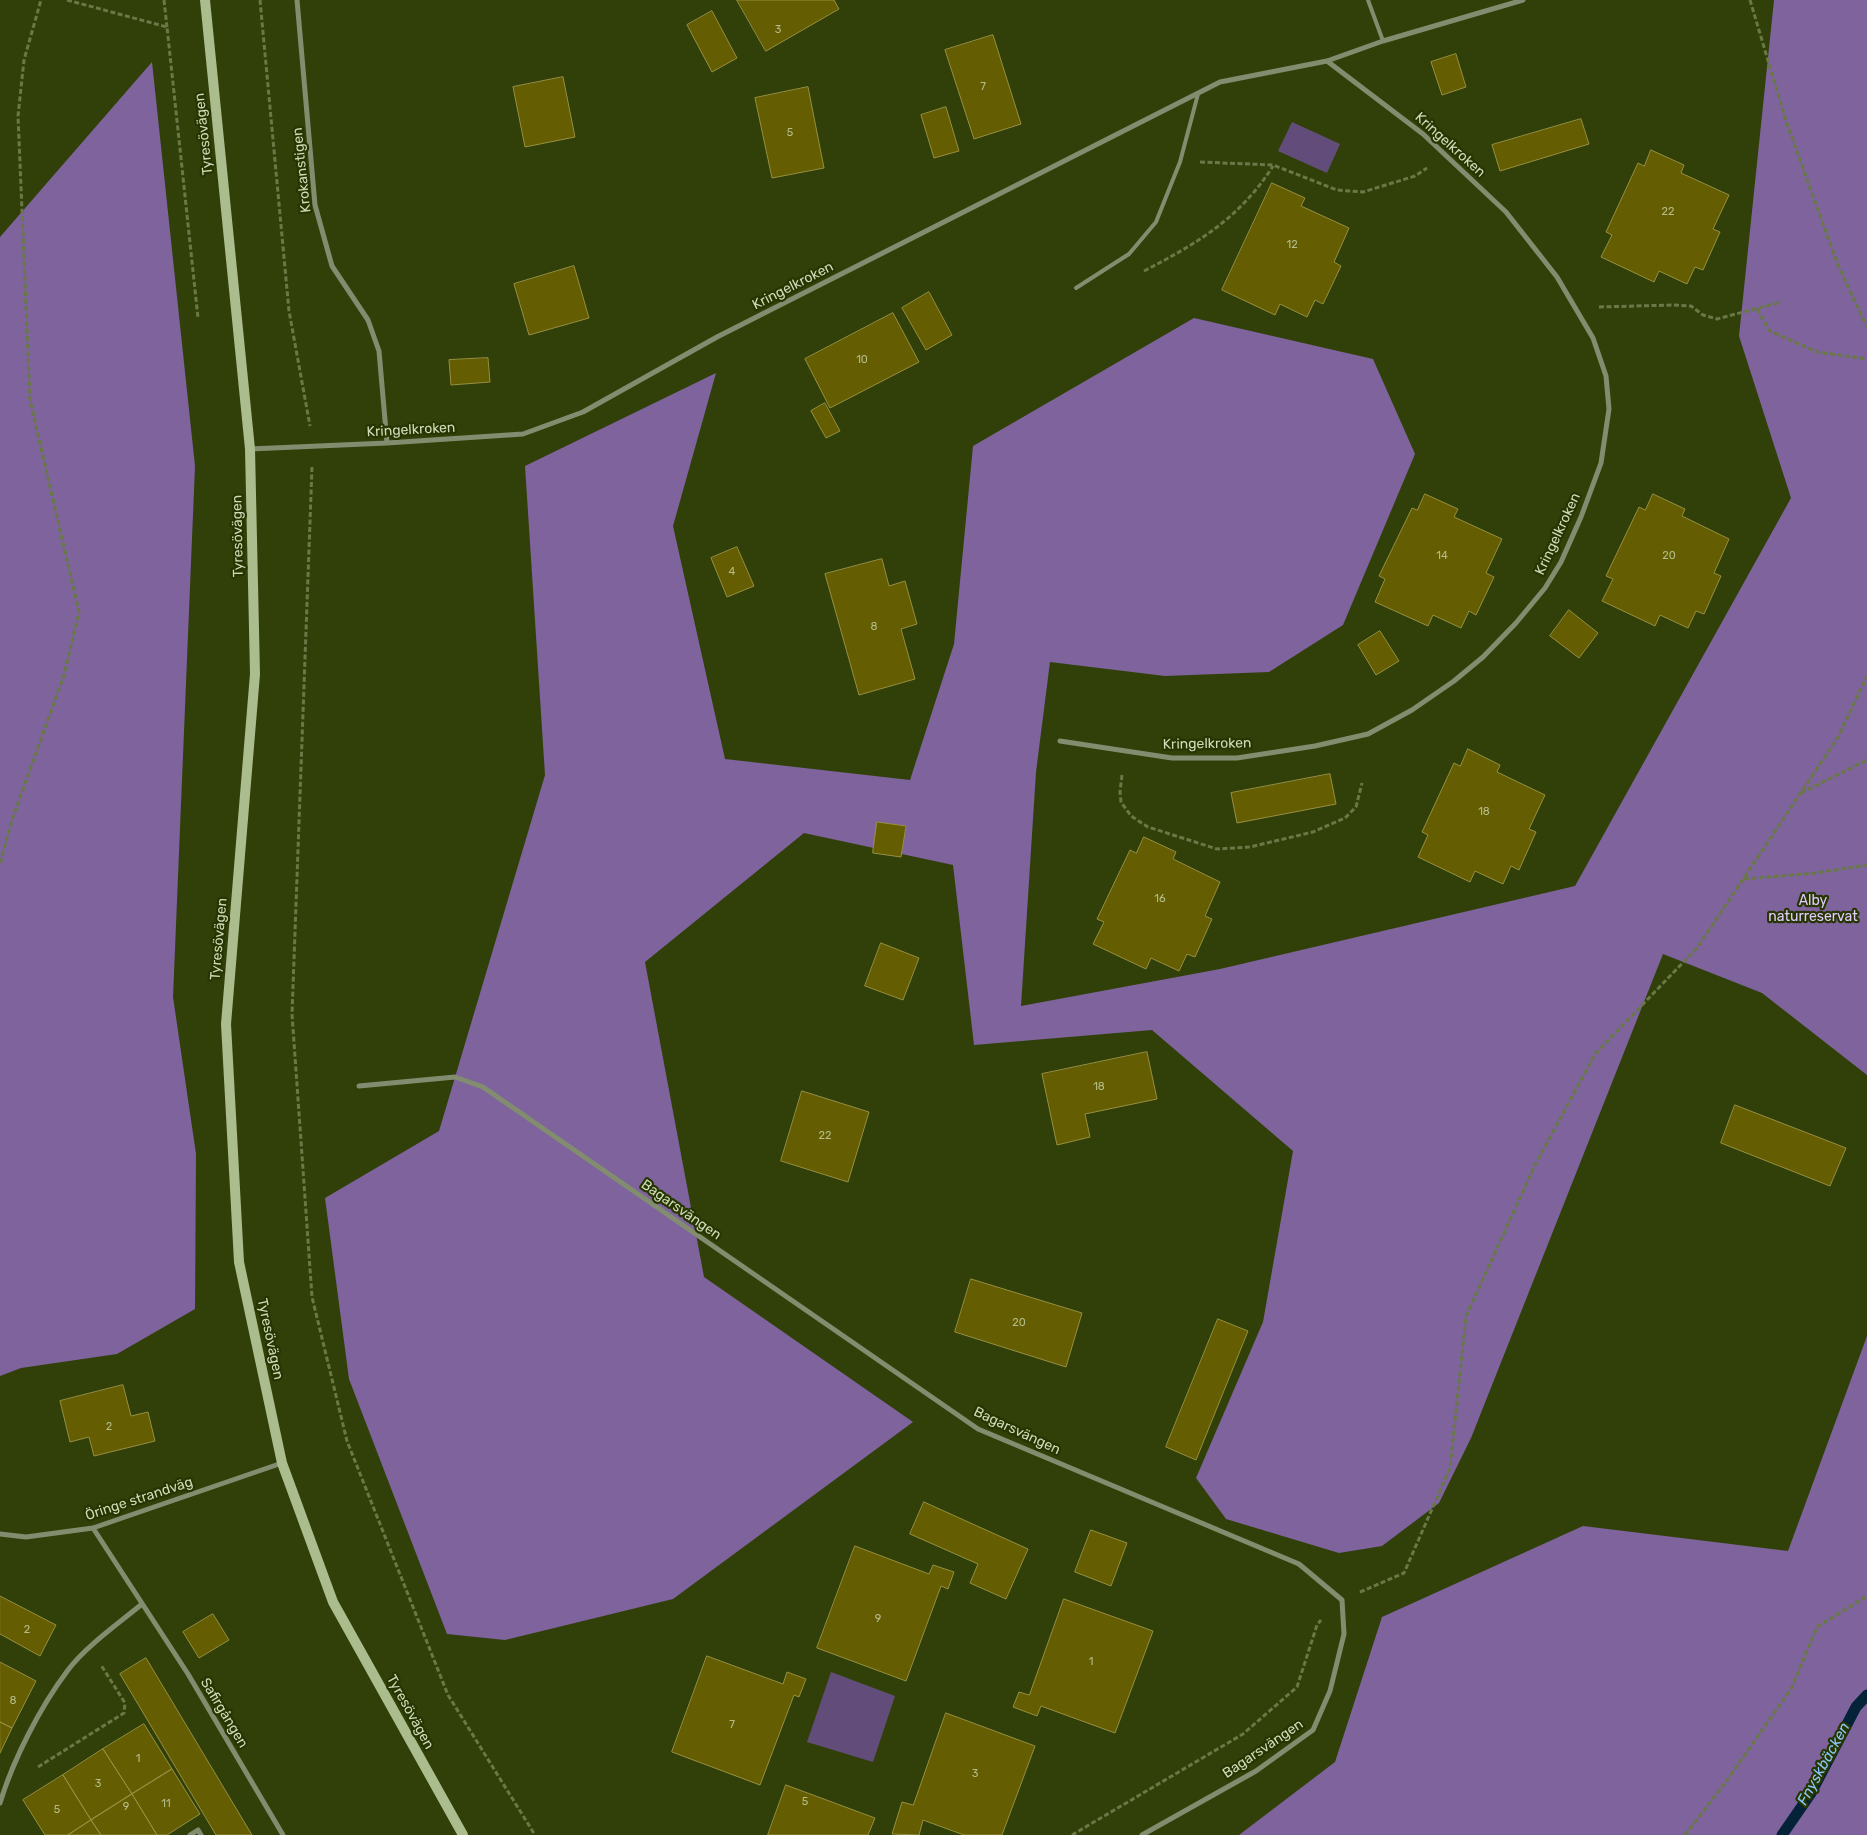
<!DOCTYPE html>
<html>
<head>
<meta charset="utf-8">
<style>
  body { margin:0 }
  canvas { display:block; background:#304008 }
</style>
</head>
<body>
<canvas width="1867" height="1835"></canvas>
<script>
const ctx = document.querySelector('canvas').getContext('2d');
ctx.lineJoin = 'round';
function fill(path, color) {
  ctx.fillStyle = color;
  ctx.fill(path, 'evenodd');
}
function stroke(path, color, width, dash) {
  ctx.strokeStyle = color;
  ctx.lineWidth = width;
  ctx.lineCap = dash ? 'butt' : 'round';
  ctx.setLineDash(dash || []);
  ctx.stroke(path);
}
function write(font, color, halo, rows, align = 'center') {
  ctx.font = font + ' Rubik,sans-serif';
  ctx.lineWidth = 4.5;
  ctx.setLineDash([]);
  ctx.textBaseline = 'middle';
  ctx.strokeStyle = halo;
  ctx.fillStyle = color;
  for (const [text, x, y, turn = 0] of rows) {
    ctx.save();
    ctx.translate(x, y);
    ctx.rotate((+turn || 0) * Math.PI / 180);
    ctx.textAlign = isNaN(turn) ? turn : align;
    if (halo) ctx.strokeText(text, 0, 0);
    ctx.fillText(text, 0, 0);
    ctx.restore();
  }
}
fill(new Path2D(`
  M1292,122L1340,144L1327,173L1278,151Z
  M831,1672L895,1696L873,1762L807,1742Z`), '#624d7a');
fill(new Path2D(`
  M1774,0H1867V1075L1762,993L1663,954L1471,1438L1439,1503L1382,1546L1339,1553L1226,1519L1196,1478L1263,1322L1293,1151L1152,1030L974,1045L953,865L804,833L645,962L704,1277L913,1422L673,1599L505,1640L447,1634L349,1379L325,1198L439,1131L545,775L525,466L716,373L673,526L725,759L910,780L954,644L973,446L1194,318L1373,359L1415,454L1343,625L1269,672L1165,676L1050,662L1036,772L1021,1006L1220,969L1575,886L1791,498L1739,336Z
  M152,62L195,466L173,997L196,1154L195,1309L117,1354L21,1368L0,1376V237Z
  M1867,1336V1835H1239L1335,1762L1382,1617L1583,1526L1788,1551Z`), '#7e639d');
stroke(new Path2D(`
  M1782,1835L1811,1793L1856,1707L1867,1695`), '#042238', 11);
const building = new Path2D(`
  M737,0H834L839,9L766,51Z
  M712,11L737,58L712,72L687,25Z
  M993,35L1021,124L974,139L945,50Z
  M1456,54L1466,87L1442,95L1431,62Z
  M563,77L575,137L525,147L513,87Z
  M808,87L824,168L772,178L755,98Z
  M946,107L959,151L934,158L921,115Z
  M1581,119L1589,144L1500,171L1492,145Z
  M1651,150L1684,165L1681,173L1729,195L1713,229L1720,232L1703,270L1695,267L1687,284L1659,271L1654,282L1601,257L1612,235L1606,232L1638,163L1644,166Z
  M1272,183L1305,198L1301,206L1349,228L1334,262L1341,266L1323,304L1315,300L1307,317L1280,304L1275,315L1222,290Z
  M574,266L589,318L529,335L514,284Z
  M929,292L952,335L926,350L902,308Z
  M893,313L919,362L830,408L805,359Z
  M488,358L490,382L451,385L449,360Z
  M825,403L840,431L826,438L811,411Z
  M1425,494L1458,509L1454,517L1502,539L1486,573L1494,577L1476,615L1469,611L1461,628L1433,615L1428,626L1375,602L1385,579L1379,576L1412,508L1417,510Z
  M1653,494L1685,509L1682,516L1729,539L1714,573L1721,576L1704,614L1696,611L1688,628L1660,615L1655,626L1602,601L1613,579L1606,576L1639,507L1645,510Z
  M737,547L754,586L727,597L711,558Z
  M882,559L889,586L905,581L917,624L901,629L915,679L859,695L825,574Z
  M1569,610L1598,633L1579,658L1550,636Z
  M1380,631L1399,661L1376,675L1358,645Z
  M1468,749L1500,765L1497,772L1545,795L1529,829L1536,832L1519,870L1511,866L1503,884L1475,871L1470,882L1418,857L1428,835L1422,832L1454,763L1460,766Z
  M1330,774L1336,804L1237,823L1231,793Z
  M877,822L906,826L901,857L873,853Z
  M1144,837L1176,852L1173,859L1220,882L1205,916L1212,919L1195,957L1187,954L1179,971L1151,958L1146,969L1093,944L1104,922L1097,919L1130,850L1136,853Z
  M881,943L919,958L903,1000L865,986Z
  M1147,1052L1157,1099L1085,1114L1090,1137L1057,1145L1042,1074Z
  M802,1091L869,1112L848,1182L781,1161Z
  M1735,1105L1846,1148L1830,1186L1721,1143Z
  M971,1279L1082,1313L1066,1367L955,1332Z
  M1218,1319L1248,1331L1196,1460L1166,1447Z
  M123,1385L131,1416L148,1412L155,1441L94,1456L89,1437L70,1442L60,1401Z
  M924,1502L1028,1549L1006,1599L970,1583L978,1564L910,1534Z
  M1091,1530L1127,1543L1111,1586L1075,1572Z
  M855,1546L929,1574L933,1565L954,1572L948,1589L941,1586L906,1681L817,1648Z
  M0,1596L56,1625L40,1656L0,1634Z
  M1064,1599L1153,1631L1115,1733L1041,1706L1037,1716L1013,1707L1019,1692L1029,1695Z
  M213,1614L229,1640L199,1658L183,1632Z
  M707,1656L783,1684L787,1672L806,1679L799,1697L794,1695L760,1785L672,1752Z
  M146,1658L252,1835H216L120,1674Z
  M0,1662L36,1681L12,1728L0,1722Z
  M946,1713L1035,1746L1002,1835H964L923,1820L919,1835L892,1834L902,1802L913,1805Z
  M0,1722L12,1728L0,1753Z
  M144,1724L172,1769L132,1794L103,1749Z
  M103,1749L132,1794L91,1820L63,1775Z
  M172,1769L200,1814L167,1835H157L132,1794Z
  M63,1775L91,1820L68,1835H45L23,1800Z
  M786,1785L875,1818L868,1835H768Z
  M132,1794L157,1835H101L91,1820Z
  M91,1820L101,1835H68Z`);
fill(building, '#645d01');
stroke(building, '#968f42', 1);
stroke(new Path2D(`
  M67,0L167,27L198,318
  M164,0L167,27
  M260,0L289,311L310,426
  M1750,0L1786,121L1837,263L1867,327
  M1200,162L1273,165L1337,190L1363,192L1415,176L1427,168
  M1144,271C1198,243 1240,218 1273,166
  M1599,307L1673,305L1691,306L1703,315L1717,319L1781,302
  M1757,309L1770,331L1817,352L1867,359
  M312,467L292,1014L312,1297L347,1441L448,1695L535,1835
  M1122,775L1120,792L1121,802L1131,816L1148,827L1217,849L1250,847L1313,832L1345,818L1356,807L1362,783
  M1801,793L1867,760
  M0,863L13,817L64,675L79,612L30,400L18,116L24,60L41,0
  M1744,879L1816,873L1867,865
  M1360,1592L1404,1573L1450,1468L1466,1316L1535,1165L1595,1054L1697,948L1838,737L1867,676
  M38,1767L124,1713L125,1703L101,1665
  M1072,1835L1243,1734L1297,1687L1317,1625L1321,1620
  M1685,1835L1725,1783L1791,1689L1817,1627L1867,1596`), '#697847', 3, [5, 2.5]);
stroke(new Path2D(`
  M1368,0L1383,41
  M1076,288L1129,254L1156,222L1180,162L1198,94`), '#828d70', 4);
stroke(new Path2D(`
  M297,0L315,205L332,266L368,320L379,351L387,443
  M250,449L387,443L523,434L583,412L717,337L1220,82L1327,61L1383,41L1523,0
  M1060,741L1172,758H1237L1315,746L1368,734L1412,710L1454,681L1483,657L1516,623L1545,588L1561,562L1581,517L1601,463L1609,409L1606,376L1593,338L1557,277L1506,212L1423,134L1327,61
  M359,1086L455,1077L483,1087L978,1429L1299,1564L1342,1600L1344,1634L1330,1691L1313,1730L1256,1771L1142,1835
  M93,1528L188,1674L283,1835
  M0,1534L26,1537L93,1528L282,1463
  M0,1803C13,1760 40,1707 68,1670C85,1647 119,1623 142,1604
  M190,1835L198,1830L201,1835`), '#828d70', 5);
stroke(new Path2D(`
  M205,0L250,449L255,674L226,1024L239,1262L282,1463L333,1602L463,1835`), '#abbc8d', 10);
write('11px', '#b4bc8a', null, [
  ["3",778,30],
  ["7",983,87],
  ["5",790,133],
  ["22",1668,212],
  ["12",1292,245],
  ["10",862,360],
  ["14",1442,556],
  ["20",1669,556],
  ["4",732,572],
  ["8",874,627],
  ["18",1484,812],
  ["16",1160,899],
  ["18",1099,1087],
  ["22",825,1136],
  ["20",1019,1323],
  ["2",109,1427],
  ["9",878,1619],
  ["2",27,1630],
  ["1",1091,1662],
  ["8",13,1701],
  ["7",732,1725],
  ["1",138,1759],
  ["3",975,1774],
  ["3",98,1784],
  ["5",805,1802],
  ["11",166,1804],
  ["9",126,1807],
  ["5",57,1810]
]);
write('14px', '#cedbb8', '#273500', [
  ["Tyresövägen",204,134,-96],
  ["Kringelkroken",1450,145,42],
  ["Krokanstigen",302,170,-96],
  ["Kringelkroken",793,286,-27],
  ["Kringelkroken",411,430,-3],
  ["Kringelkroken",1558,534,-65],
  ["Tyresövägen",238,536,-91],
  ["Kringelkroken",1207,744,-1],
  ["Tyresövägen",219,939,-85],
  ["Bagarsvängen",681,1210,35],
  ["Tyresövägen",270,1339,78],
  ["Bagarsvängen",1017,1431,25],
  ["Öringe strandväg",139,1499,-18],
  ["Tyresövägen",410,1712,61],
  ["Safirgången",224,1713,59],
  ["Bagarsvängen",1263,1749,-34]
]);
write('14px', '#e1ccfe', '#273500', [
  ["Alby",1813,901],
  ["naturreservat",1813,917]
]);
write('italic 15px', '#89c8fb', '#273500', [
  ["Fnyskbäcken",1824,1764,-61]
]);
</script>
</body>
</html>
